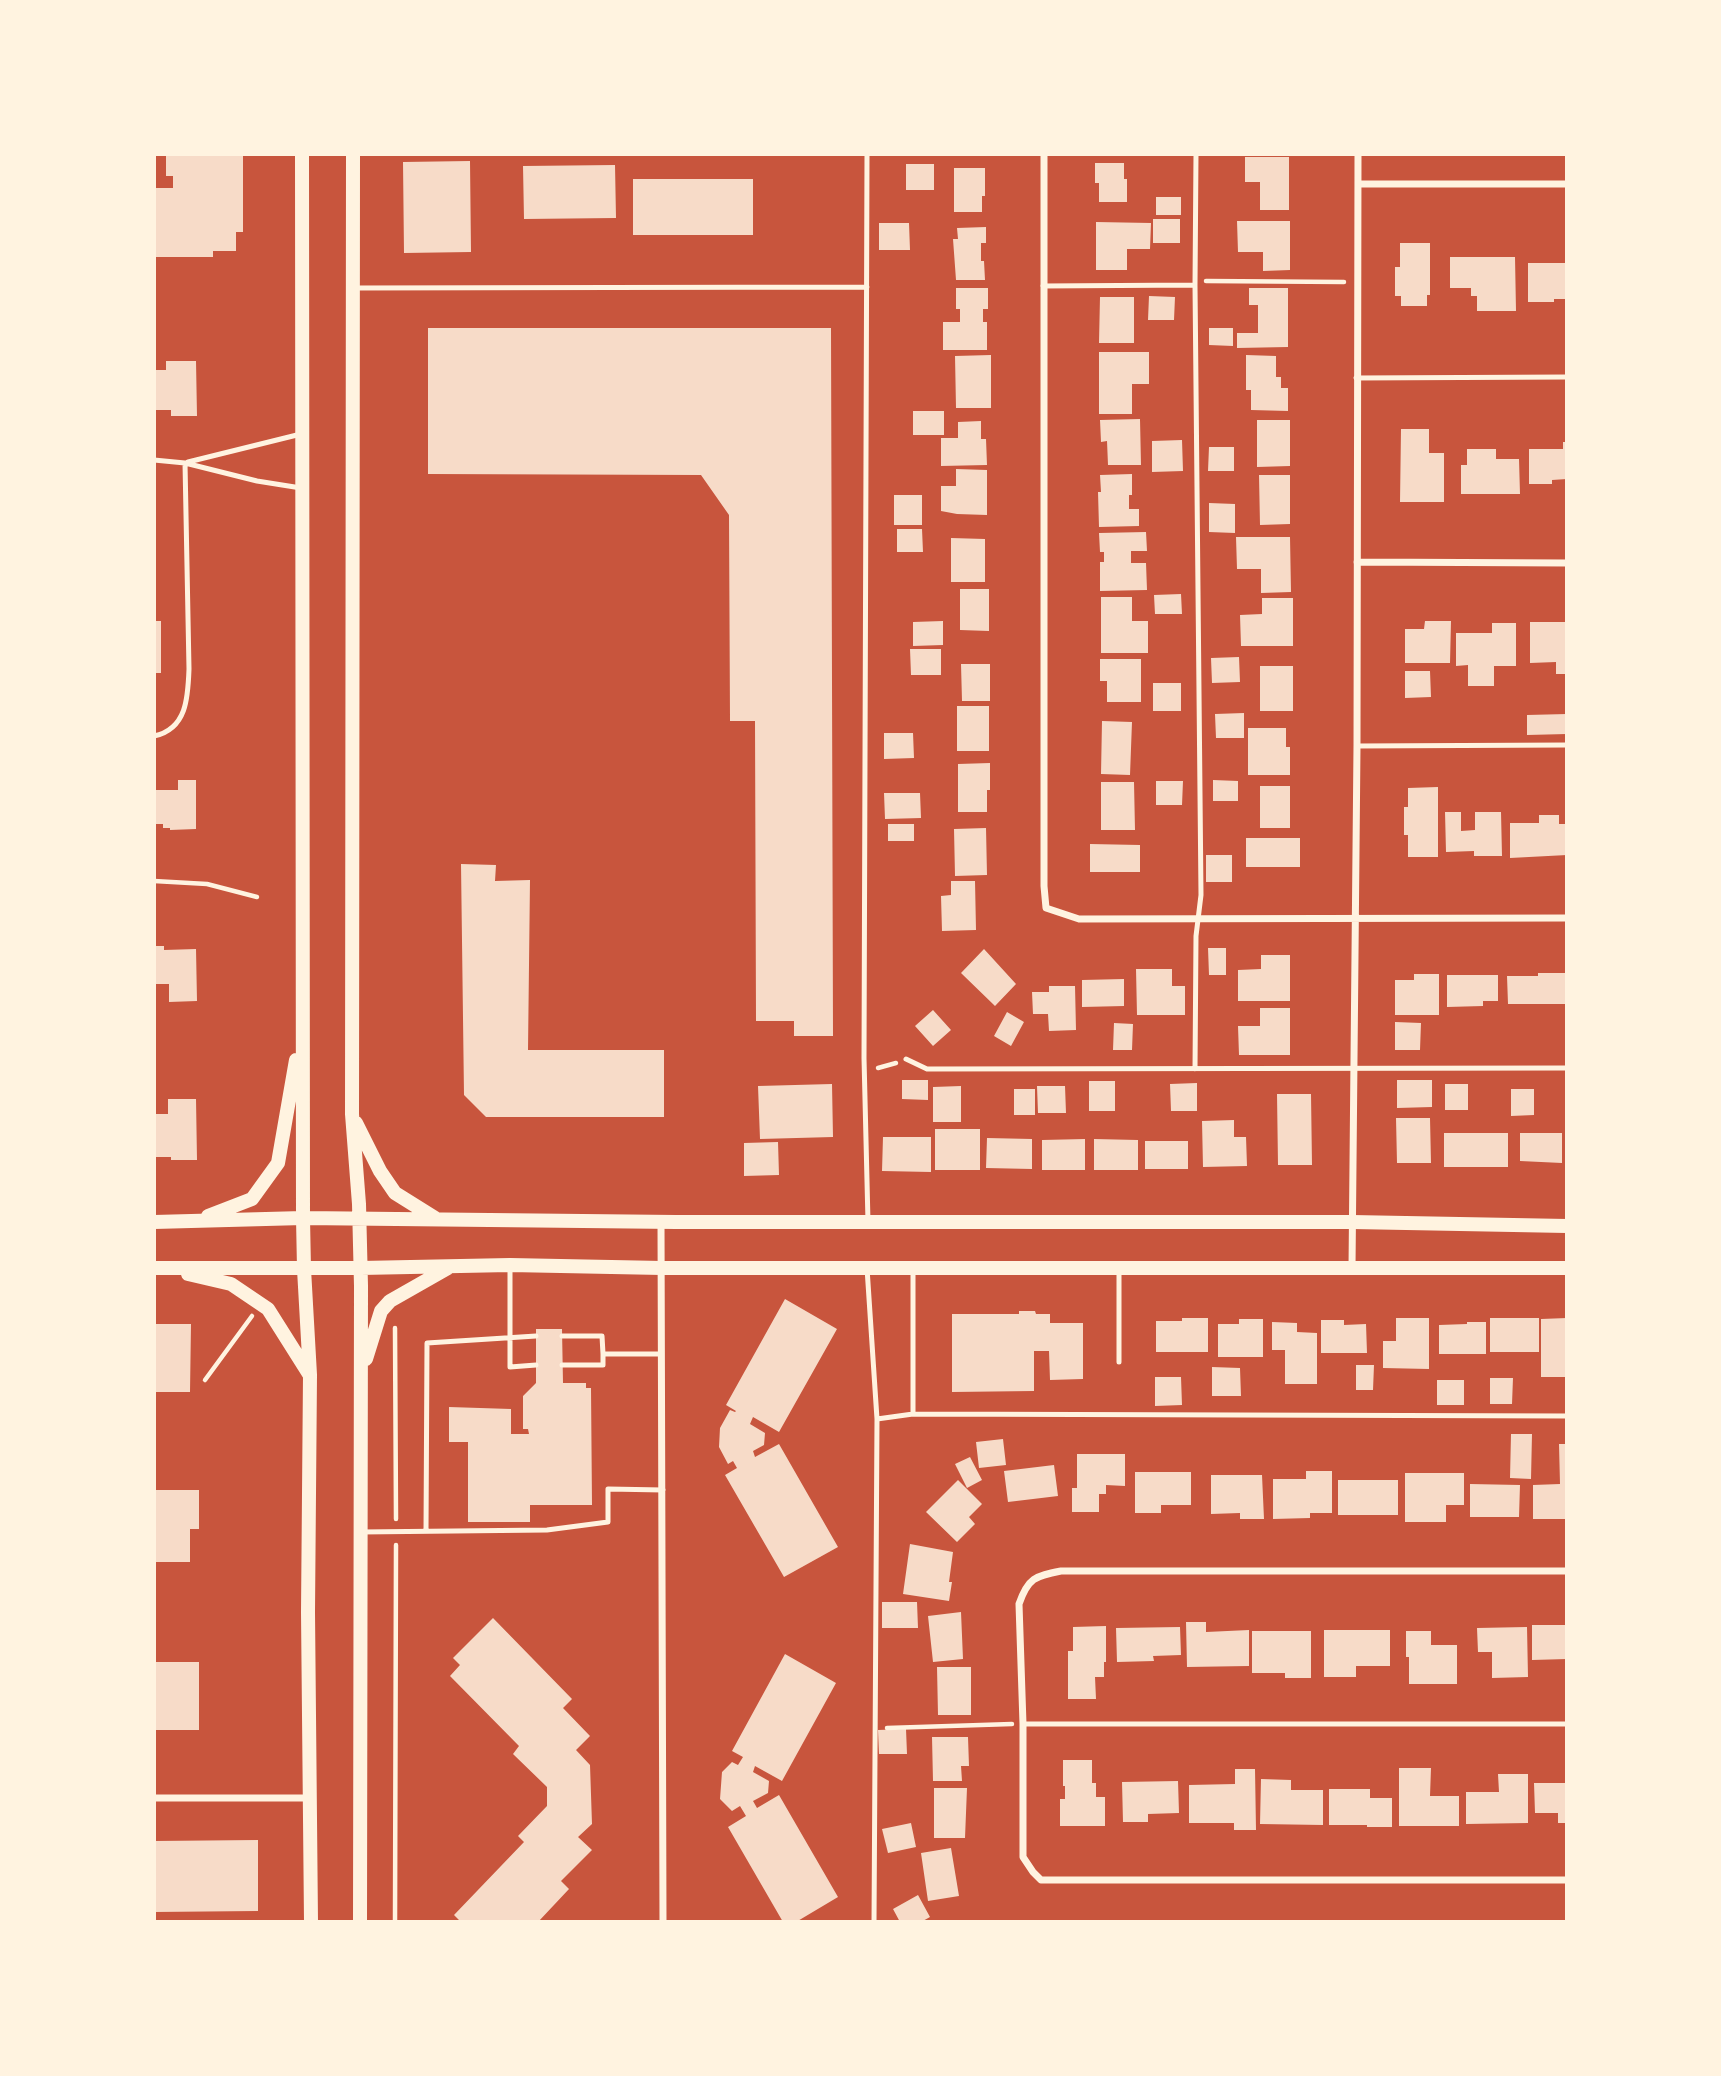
<!DOCTYPE html>
<html>
<head>
<meta charset="utf-8">
<style>
  body { margin:0 }
  #map { position:relative; width:1721px; height:2076px; overflow:hidden; background:#c8553d; font-family:"Fira Sans Condensed",sans-serif }
  canvas { display:block }
  .frame { position:absolute; inset:0; border:156px solid #fff3e0; pointer-events:none }
</style>
</head>
<body>
<div id="map">
<canvas width="1721" height="2076"></canvas>
<div class="frame"></div>
</div>
<script>
const ctx = document.querySelector('canvas').getContext('2d');
ctx.lineJoin = 'round';
function fill(path, color) {
  ctx.fillStyle = color;
  ctx.fill(path, 'evenodd');
}
function stroke(path, color, width, dash) {
  ctx.strokeStyle = color;
  ctx.lineWidth = width;
  ctx.lineCap = dash ? 'butt' : 'round';
  ctx.setLineDash(dash || []);
  ctx.stroke(path);
}
fill(new Path2D(`
  M166,154H243V232H236V251H213V257H154V188H173V176H166Z
  M1245,157H1289V210H1260V182H1245Z
  M470,161L471,252L404,253L403,162Z
  M1095,163H1124V179H1127V202H1099V183H1095Z
  M906,164H934V190H906Z
  M615,165L616,218L524,219L523,166Z
  M954,168H985V196H982V212H954Z
  M633,179H753V235H633Z
  M1156,197H1181V215H1156Z
  M1153,219H1180V243H1153Z
  M1237,221H1290V270L1263,271V252H1238Z
  M1096,222L1151,223L1150,249H1127V270H1096Z
  M879,223H909L910,250H879Z
  M986,227V243H981V261H984L985,280H956L953,239H958L957,228Z
  M1400,243H1430V295H1427V306H1401V296H1395V267H1400Z
  M1450,257H1515L1516,311H1477V296H1471V288H1450Z
  M1528,263H1567V299H1554V302H1528Z
  M956,288H988V309H983V322H987V350H943V322H960V309H956Z
  M1249,288H1288V347L1237,348V333H1258V305H1249Z
  M1149,296L1175,297L1174,320H1148Z
  M1100,297H1134V343H1099Z
  M428,328H831L833,1036H794V1021H756L755,721H730L729,515L701,475L428,474Z
  M1209,328H1233V346L1209,345Z
  M1099,352H1149V384H1132V414H1099Z
  M991,355V408H956L955,356Z
  M1246,355L1276,356V377H1281V388H1288V411L1251,410V390H1246Z
  M166,361H196L197,416H171V410H154V370H166Z
  M913,411H944V435H913Z
  M1140,419L1141,465H1108L1107,441L1101,442L1100,420Z
  M1257,420H1290V466L1257,467Z
  M981,421V439H986L987,465L941,466V438H958V422Z
  M1401,429H1429V453H1444V502H1400Z
  M1182,440L1183,471L1152,472V441Z
  M1563,442H1567V479L1552,480V484H1529V449H1563Z
  M1209,447H1234V471H1208Z
  M1467,449H1496V459H1519L1520,494H1461V465H1467Z
  M956,469L987,470V515L957,514L941,511V486H956Z
  M1132,474V495H1129V509H1139V526L1099,527L1098,492H1101L1100,475Z
  M1259,475H1290V524L1260,525Z
  M894,495H922V525H894Z
  M1209,503L1235,504V533L1209,532Z
  M897,529H922L923,552H897Z
  M1146,532L1147,551H1131V563H1146L1147,590L1100,591V562H1104V552H1100L1099,533Z
  M1236,537H1290L1291,592L1261,593V569H1237Z
  M951,538L985,539V582H951Z
  M960,589H989V631L960,630Z
  M1181,594L1182,614H1155L1154,595Z
  M1101,597H1132V621H1148V653H1101Z
  M1262,598H1293V646H1241L1240,615L1262,614Z
  M154,621H161V673H154Z
  M943,621V645L913,646V622Z
  M1425,621H1451L1450,663H1405V629H1424Z
  M1530,622H1567V674H1556V662L1530,663Z
  M1492,623H1516V666H1494V686H1468V665L1456,666V633H1492Z
  M910,649H941V675H911Z
  M1239,657L1240,682L1212,683L1211,658Z
  M1100,659H1141V702H1107V681H1100Z
  M961,664H990V701H962Z
  M1260,666H1293V711H1260Z
  M1405,671H1430L1431,697L1405,698Z
  M1153,683H1181V711H1153Z
  M957,706H989V751H957Z
  M1244,713V738H1216L1215,714Z
  M1567,714V734L1527,735V715Z
  M1102,721L1132,722L1130,775L1101,774Z
  M1248,728H1286V747H1290V775H1248Z
  M884,733H913L914,758L884,759Z
  M990,763V790H987V812H958V764Z
  M178,780H196V829L170,830V828H163V824H154V790H178Z
  M1213,780L1238,781V801H1213Z
  M1156,781H1183L1182,805H1156Z
  M1101,782H1134L1135,830H1101Z
  M1260,786H1290V828H1260Z
  M1438,787V857H1408V835H1404V807H1408V788Z
  M884,793H920L921,818L885,819Z
  M1445,812H1461V831L1475,830V812H1501L1502,856H1474V851L1446,852Z
  M1539,815H1559V824H1567V855L1510,858V823H1539Z
  M888,824H914V841H888Z
  M986,828L987,875L955,876L954,829Z
  M1246,838H1300V867H1246Z
  M1090,844L1140,845V872H1090Z
  M1206,855H1232V882H1206Z
  M461,864L496,865L495,881L530,880L528,1050H664V1117H486L464,1095Z
  M951,881H975L976,930L942,931L941,896L951,895Z
  M154,946H164V950L196,949L197,1001L169,1002V984H155Z
  M1208,948H1226V975H1209Z
  M984,949L1016,984L995,1006L961,973Z
  M1261,955H1290V1001H1238V970L1261,969Z
  M1136,969H1172V986H1185V1015H1137Z
  M1538,973H1567V1004H1508L1507,976H1538Z
  M1414,974H1439V1015H1395V980H1414Z
  M1447,975H1498V1001H1483V1006L1447,1007Z
  M1124,979V1006L1082,1007V980Z
  M1049,986H1075L1076,1030L1049,1031L1048,1014H1033L1032,992H1049Z
  M1260,1008H1290V1055H1239L1238,1026H1260Z
  M933,1010L951,1030L933,1046L915,1026Z
  M1007,1012L1024,1022L1011,1046L994,1036Z
  M1395,1022L1421,1023L1420,1050H1395Z
  M1114,1023L1133,1024L1132,1050H1113Z
  M902,1080H928V1100L902,1099Z
  M1397,1080H1432V1107L1397,1108Z
  M1089,1081H1115V1111H1089Z
  M1197,1083V1111H1171L1170,1084Z
  M832,1084L833,1137L760,1139L758,1086Z
  M1445,1084H1468V1110H1445Z
  M961,1086V1122H933V1087Z
  M1037,1086H1065L1066,1113H1038Z
  M1014,1089H1035V1115H1014Z
  M1511,1089H1534V1115L1511,1116Z
  M1277,1094H1311L1312,1165H1278Z
  M168,1099H196L197,1160H171V1157H154V1114H168Z
  M1396,1118H1430L1431,1163H1397Z
  M1234,1120V1137H1246L1247,1166L1203,1167L1202,1121Z
  M935,1129H980V1170H935Z
  M1444,1133H1508V1167H1444Z
  M1520,1133H1562V1163L1520,1161Z
  M883,1137H931V1172L882,1171Z
  M987,1138L1032,1139V1169L986,1168Z
  M1085,1139V1170H1042V1140Z
  M1094,1139L1138,1140V1170H1094Z
  M1145,1141H1188V1169H1145Z
  M778,1142L779,1175L744,1176V1143Z
  M785,1299L837,1329L779,1432L753,1417L750,1424L765,1433L764,1445L753,1451L755,1457L779,1444L838,1547L784,1577L725,1475L737,1468L733,1461L728,1464L719,1447L720,1428L730,1410L735,1412L736,1411L726,1405Z
  M1019,1311H1035L1036,1314H1050V1323H1083V1379L1050,1380L1049,1351H1034V1391L952,1392V1314H1019Z
  M1182,1318H1208V1352H1156V1321H1182Z
  M1396,1318H1429V1369L1383,1368V1341H1396Z
  M1490,1318H1539V1352H1490Z
  M1567,1318V1377H1541V1319Z
  M1239,1319H1263V1357H1218V1324H1239Z
  M1321,1320H1344V1325L1366,1324L1367,1353H1321Z
  M1272,1322L1297,1323V1332L1317,1333V1384H1285V1350H1272Z
  M1467,1322H1486V1354H1439V1325L1467,1324Z
  M154,1324H191L190,1392H154Z
  M536,1329H562L563,1383H586V1388H591L592,1505H530V1522H468V1442H449V1407L511,1409V1434H529L528,1429H523V1396L536,1383Z
  M1356,1365H1374L1373,1390H1356Z
  M1212,1367L1240,1368L1241,1396H1212Z
  M1155,1377H1181L1182,1405L1155,1406Z
  M1490,1378H1513L1512,1404H1490Z
  M1437,1380H1464V1405H1437Z
  M1511,1434H1532L1531,1479L1510,1478Z
  M1003,1439L1006,1465L979,1468L976,1442Z
  M1559,1444H1567V1519H1533V1485L1560,1484Z
  M1077,1454H1125V1486L1106,1485V1494H1099V1512H1072V1488H1077Z
  M970,1457L982,1480L967,1488L955,1464Z
  M1054,1465L1058,1496L1008,1502L1004,1471Z
  M1306,1471H1332V1513H1310V1518L1273,1519V1479H1306Z
  M1135,1472H1191V1505H1161V1513H1135Z
  M1405,1473H1464V1505H1446V1522H1405Z
  M1211,1475H1262L1264,1519H1240V1513L1211,1514Z
  M958,1480L982,1504L969,1517L975,1524L957,1542L926,1512Z
  M1338,1480H1398V1515H1338Z
  M1470,1484L1520,1485L1519,1517H1470Z
  M154,1490H199V1529H190V1562H154Z
  M910,1544L953,1552L949,1582H952L949,1601L903,1594Z
  M882,1602H917L918,1628H882Z
  M961,1612L963,1659L933,1662L928,1616Z
  M493,1618L572,1699L563,1708L590,1736L576,1750L590,1765L592,1824L578,1837L592,1850L561,1881L569,1889L538,1922H461L454,1915L524,1842L518,1836L547,1806V1787L513,1754L519,1746L450,1676L460,1665L453,1658Z
  M1186,1622H1206V1632L1249,1630V1666L1187,1667Z
  M1532,1625H1567V1659L1532,1660Z
  M1106,1626V1662H1104V1677H1095L1096,1699H1068V1651H1073V1627Z
  M1180,1627L1181,1655L1153,1656L1154,1661L1117,1662L1116,1628Z
  M1527,1627L1528,1677L1492,1678V1652H1478L1477,1628Z
  M1324,1630H1390V1666H1356V1677H1324Z
  M1252,1631H1311V1678H1285V1673H1252Z
  M1406,1631H1431V1645H1457V1684H1409V1657H1406Z
  M785,1654L836,1683L782,1781L755,1766L753,1772L769,1781L768,1793L753,1801L757,1808L779,1795L838,1897L796,1922H783L728,1827L746,1816L740,1806L732,1811L720,1799L722,1772L732,1762L738,1765L743,1757L732,1751Z
  M154,1662H199V1730H154Z
  M937,1667H971V1715H938Z
  M906,1729L907,1754H879L878,1730Z
  M932,1737H968L969,1766H961L962,1781H933Z
  M1063,1760H1092V1783H1096V1797H1105V1826H1060V1799H1065V1786H1063Z
  M1399,1768H1431L1430,1796H1459V1826H1399Z
  M1235,1769H1255L1256,1830H1234V1823H1189V1785L1235,1784Z
  M1498,1774H1528V1823L1466,1824V1792H1499Z
  M1261,1779L1291,1780V1790H1323V1825L1260,1824Z
  M1178,1781L1179,1813L1148,1814V1822H1123L1122,1782Z
  M1534,1783H1567V1823H1558V1813H1535Z
  M934,1788H967L965,1838H934Z
  M1329,1789H1370V1798H1392V1827H1367V1825H1329Z
  M911,1823L916,1847L888,1853L882,1829Z
  M258,1840V1911L154,1912V1841Z
  M951,1848L959,1896L928,1901L921,1853Z
  M918,1895L930,1917L921,1922H900L893,1909Z`), '#f7dbc8');
stroke(new Path2D(`
  M1206,281L1344,282
  M154,881L207,884L257,897
  M878,1068L896,1063
  M395,1328L396,1519
  M205,1380L252,1316
  M887,1728L1012,1724
  M395,1922L396,1545`), '#fff3e0', 4.5);
stroke(new Path2D(`
  M867,154L864,1058L868,1222
  M1043,286L1195,285
  M355,288L867,287
  M1356,378L1567,377
  M154,460L185,463L257,481L301,488
  M188,462L301,434
  M154,736C187,729 188,697 189,669L185,463
  M1357,746L1567,745
  M906,1059L927,1069L1567,1068
  M1195,1069L1196,936L1201,895L1195,285L1196,154
  M510,1265V1367L536,1365
  M867,1268L877,1419L874,1922
  M1119,1270V1362
  M913,1271V1414
  M562,1336H602L603,1354H661
  M562,1365H603V1354
  M877,1419L913,1414L1567,1416
  M426,1531L427,1343L536,1336
  M361,1532L547,1530L608,1522V1489L663,1490
  M1023,1724H1567`), '#fff3e0', 5);
stroke(new Path2D(`
  M1044,154V886L1046,908L1079,919L1567,918
  M1358,184H1567
  M1357,562L1567,563
  M661,1222L663,1922
  M1352,1267L1357,746L1358,154
  M1567,1571H1061C1035,1576 1028,1578 1019,1604L1023,1724V1857L1033,1872L1041,1880H1567
  M154,1798H311`), '#fff3e0', 7);
stroke(new Path2D(`
  M302,154L303,1218L304,1269L310,1375L308,1612L311,1922
  M353,154L352,1114L359,1204L361,1286L360,1922
  M356,1123L380,1171L395,1193L435,1218
  M208,1216L252,1199L278,1163L296,1060
  M154,1222L303,1218L676,1222H1352L1567,1226
  M154,1268H361L510,1265L662,1268H1567
  M188,1274L231,1284L268,1309L309,1374
  M366,1359L381,1311L390,1301L448,1268`), '#fff3e0', 14);
</script>
</body>
</html>
